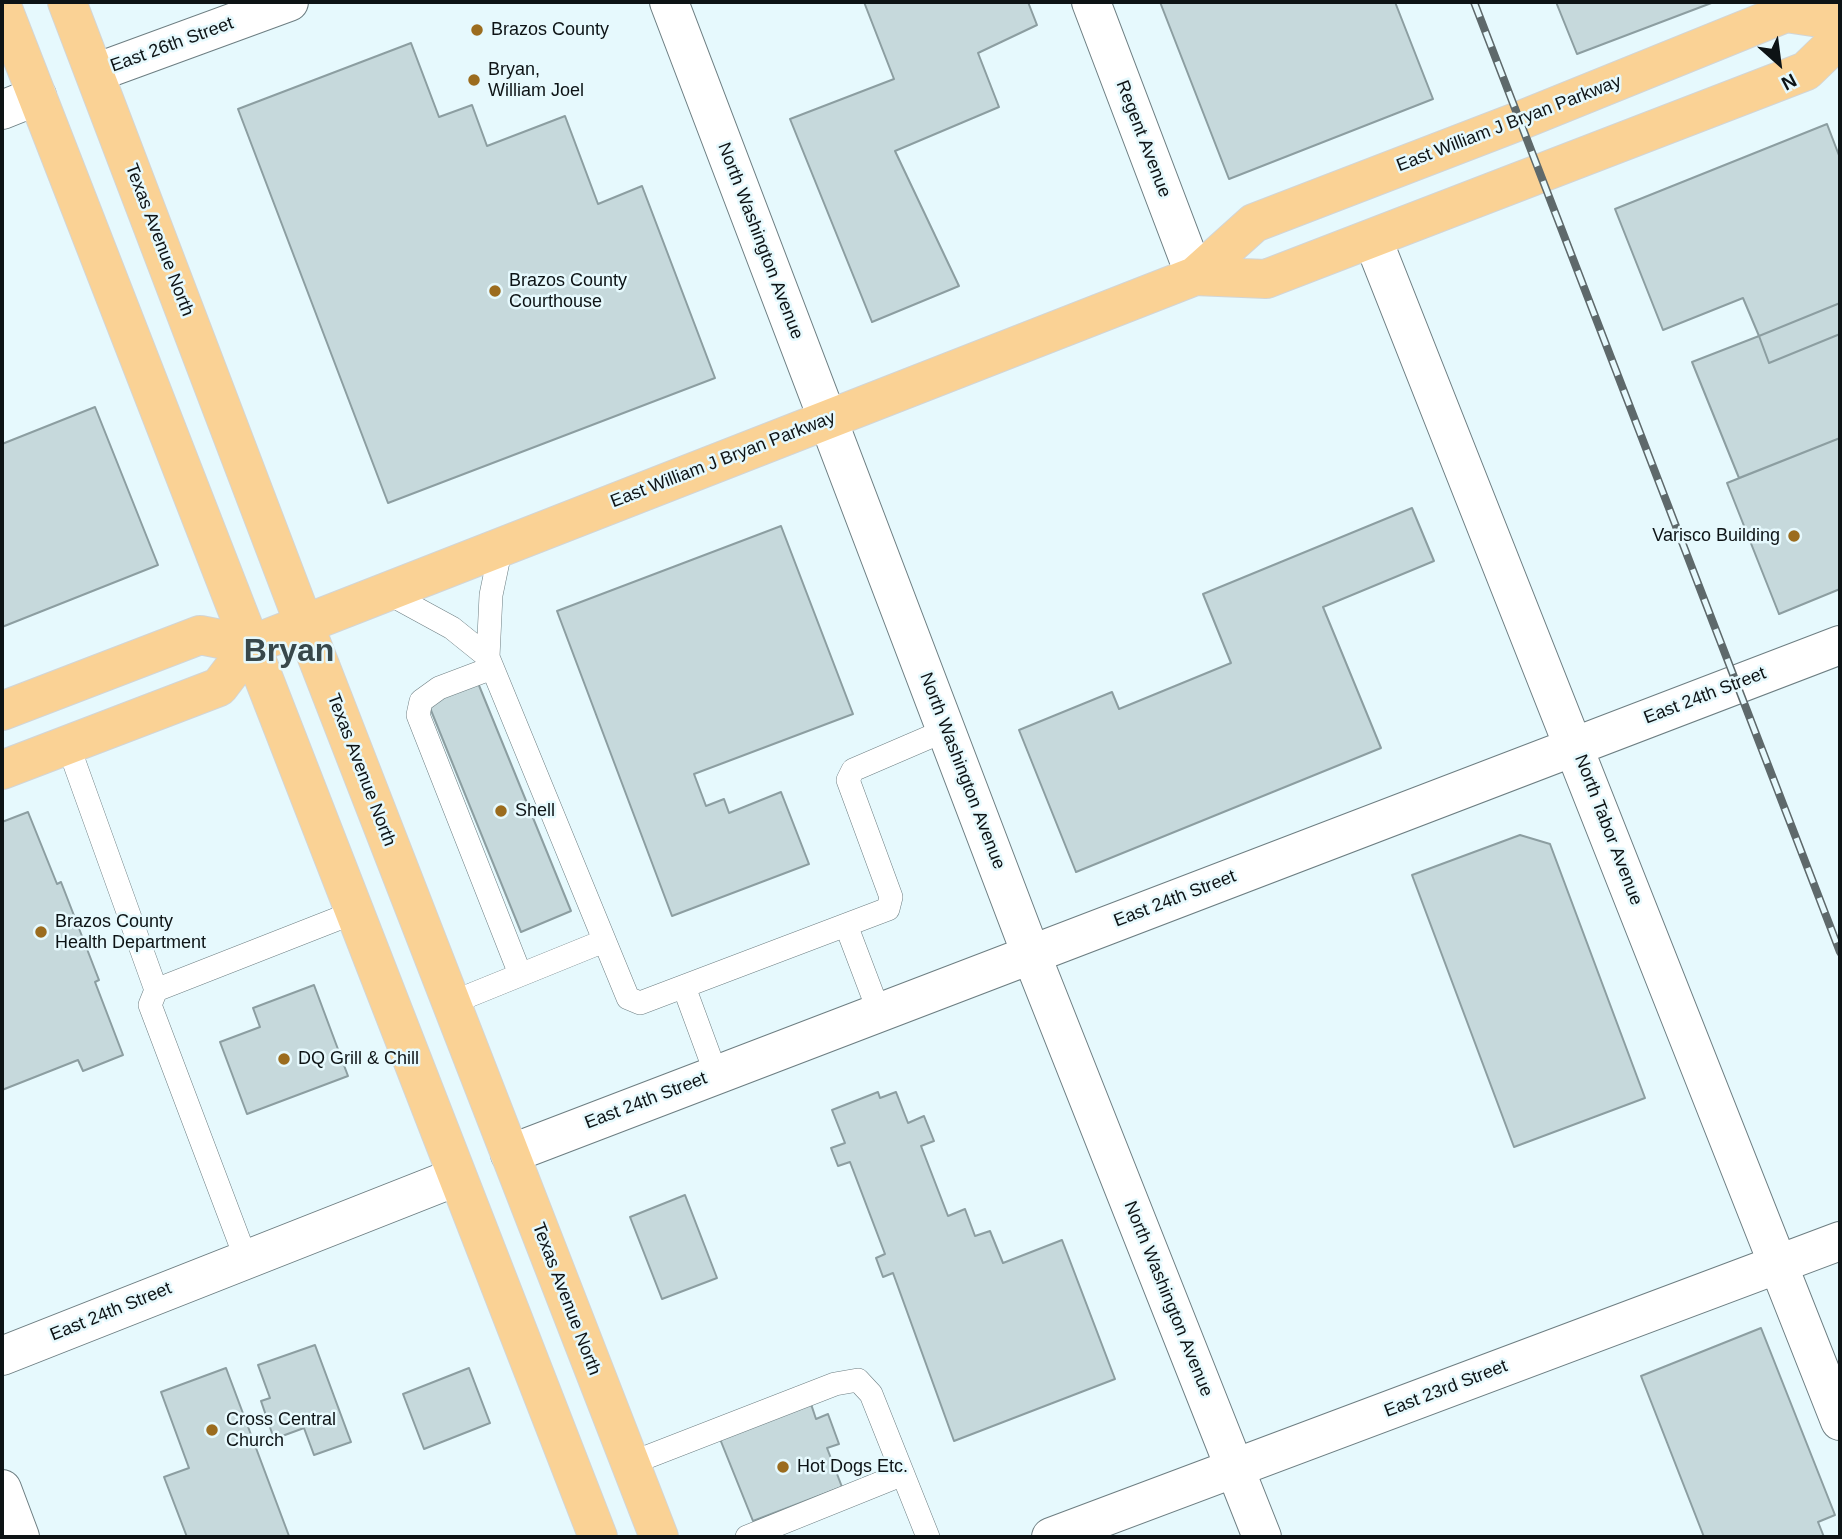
<!DOCTYPE html>
<html>
<head>
<meta charset="utf-8">
<style>
  body { margin:0 }
  #map { position:relative; width:1842px; height:1539px; overflow:hidden; background:#e6f9fd; font-family:Arial,sans-serif }
  canvas { display:block }
  .frame { position:absolute; inset:0; border:4px solid #0d1315; pointer-events:none }
  .north { position:absolute; left:1744px; top:28px; width:70px; height:70px; -webkit-text-stroke:5px #e6f9fd; paint-order:stroke; rotate:152deg; font-size:19px; font-weight:700; line-height:28px; text-align:center; color:#0d1315 }
  .north::after { content:''; display:block; margin:auto; width:24px; height:32px; background:#0d1315; clip-path:polygon(50% 0,100% 100%,50% 72%,0 100%) }
</style>
</head>
<body>
<div id="map">
<canvas width="1842" height="1539"></canvas>
<div class="frame"></div>
<div class="north">N</div>
</div>
<script>
const ctx = document.querySelector('canvas').getContext('2d');
ctx.lineJoin = 'round';
function fill(path, color) {
  ctx.fillStyle = color;
  ctx.fill(path, 'evenodd');
}
function stroke(path, color, width, dash) {
  ctx.strokeStyle = color;
  ctx.lineWidth = width;
  ctx.lineCap = dash ? 'butt' : 'round';
  ctx.setLineDash(dash || []);
  ctx.stroke(path);
}
function write(font, color, halo, rows, align = 'center') {
  ctx.font = font + ' Arial,sans-serif';
  ctx.lineWidth = 5;
  ctx.setLineDash([]);
  ctx.textBaseline = 'middle';
  ctx.strokeStyle = halo;
  ctx.fillStyle = color;
  for (const [text, x, y, turn = 0] of rows) {
    ctx.save();
    ctx.translate(x, y);
    ctx.rotate((+turn || 0) * Math.PI / 180);
    ctx.textAlign = isNaN(turn) ? turn : align;
    if (halo) ctx.strokeText(text, 0, 0);
    ctx.fillText(text, 0, 0);
    ctx.restore();
  }
}
const building = new Path2D(`
  M864,2H1028L1037,25L978,53L999,107L895,151L959,286L872,322L790,119L894,79Z
  M1160,2H1395L1433,99L1229,179Z
  M1556,2H1714L1577,54Z
  M411,43L439,117L472,105L487,146L565,116L598,204L642,186L715,378L388,503L238,109Z
  M1827,124L1840,158V303L1759,336L1743,298L1663,330L1615,209Z
  M1840,303V334L1769,363L1759,336Z
  M1840,334V438L1739,478L1692,362L1759,336L1769,363Z
  M95,407L158,565L2,627V444Z
  M1840,438V589L1779,614L1727,483Z
  M1412,508L1434,561L1323,607L1381,748L1076,872L1019,730L1112,692L1119,709L1231,663L1203,594Z
  M781,526L853,714L694,774L706,806L724,799L729,813L781,792L809,864L672,916L557,611Z
  M478,683L571,911L521,932L428,703Z
  M28,812L57,884L61,882L99,980L95,982L123,1055L83,1071L78,1060L2,1090V822Z
  M1520,835L1550,844L1645,1098L1514,1147L1412,875Z
  M314,985L348,1076L247,1114L220,1042L260,1027L253,1008Z
  M878,1092L880,1098L896,1092L908,1123L924,1116L934,1141L921,1146L948,1216L965,1209L975,1236L990,1231L1003,1263L1062,1240L1115,1379L954,1441L893,1273L883,1277L876,1258L885,1254L850,1162L838,1166L831,1148L845,1143L832,1110Z
  M685,1195L717,1278L662,1299L630,1217Z
  M1761,1328L1835,1515L1818,1522L1824,1537H1704L1641,1376Z
  M315,1345L351,1442L314,1455L304,1428L274,1439L261,1401L270,1398L258,1365Z
  M226,1368L289,1536L285,1537H187L164,1477L189,1468L161,1392Z
  M469,1368L490,1423L424,1449L403,1394Z
  M811,1404L816,1419L828,1414L839,1444L827,1448L842,1487L753,1521L720,1439Z`);
fill(building, '#c6d9dc');
stroke(building, '#8c9ea1', 2);
const service = new Path2D(`
  M501,547L491,595L488,657L628,998L640,1003L888,909L891,897L848,780L853,770L946,730
  M386,592L452,628L488,657
  M492,668L439,688L421,701L418,715L520,974
  M68,745L156,990L355,912
  M846,925L879,1012
  M684,987L716,1074
  M156,990L150,1005L246,1259
  M451,1003L604,941
  M629,1464L835,1384L858,1380L871,1394L928,1537
  M747,1537L903,1474`);
const minor = new Path2D(`
  M669,2L1031,954L1262,1537
  M1091,2L1195,276
  M95,73L289,2
  M2,110L37,96
  M1373,240L1840,1421
  M510,1154L1840,645
  M2,1356L456,1177
  M2,1489L20,1537`);
const tertiary = new Path2D(`
  M1051,1537L1840,1241`);
const primary = new Path2D(`
  M67,2L304,624L659,1537
  M2,6L598,1537
  M1195,276L1266,279L1806,71L1840,38
  M2,711L200,635L251,645
  M2,770L219,687L251,645L1195,276L1254,223L1519,121L1786,13L1840,21`);
stroke(service, '#6d7e82', 24);
stroke(minor, '#6d7e82', 40);
stroke(tertiary, '#6d7e82', 40);
stroke(primary, '#d3d5d5', 40);
stroke(service, '#fff', 23);
stroke(minor, '#fff', 38);
stroke(tertiary, '#fff', 38);
stroke(primary, '#fad295', 38);
const rail = new Path2D(`
  M1474,2L1840,952`);
stroke(rail, '#5e696b', 8);
stroke(rail, '#e6f9fd', 5, [16]);
for (const [x, y, r, color] of [
  [477,30,7,"#9b6c1e"],
  [474,80,7,"#9b6c1e"],
  [495,291,7,"#9b6c1e"],
  [1794,536,7,"#9b6c1e"],
  [501,811,7,"#9b6c1e"],
  [41,932,7,"#9b6c1e"],
  [284,1059,7,"#9b6c1e"],
  [212,1430,7,"#9b6c1e"],
  [783,1467,7,"#9b6c1e"]
]) {
  const dot = new Path2D();
  dot.arc(x, y, r, 0, 2 * Math.PI);
  ctx.fillStyle = color;
  ctx.fill(dot);
  stroke(dot, '#e6f9fd', 2.5);
}
write('18px', '#0d1315', '#e6f9fd', [
  ["Brazos County",491,30],
  ["Bryan,",488,70],
  ["William Joel",488,91],
  ["Brazos County",509,281],
  ["Courthouse",509,302],
  ["Varisco Building",1780,536,"right"],
  ["Shell",515,811],
  ["Brazos County",55,922],
  ["Health Department",55,943],
  ["DQ Grill & Chill",298,1059],
  ["Cross Central",226,1420],
  ["Church",226,1441],
  ["Hot Dogs Etc.",797,1467]
], 'left');
write('18px', '#0d1315', '#e6f9fd', [
  ["East 26th Street",172,45,-20],
  ["East William J Bryan Parkway",1509,124,-21],
  ["Regent Avenue",1143,139,69],
  ["Texas Avenue North",159,240,69],
  ["North Washington Avenue",760,241,69],
  ["East William J Bryan Parkway",723,460,-21],
  ["East 24th Street",1705,696,-21],
  ["Texas Avenue North",361,770,69],
  ["North Washington Avenue",962,771,69],
  ["North Tabor Avenue",1608,830,69],
  ["East 24th Street",1175,899,-21],
  ["East 24th Street",646,1101,-21],
  ["Texas Avenue North",566,1299,69],
  ["North Washington Avenue",1168,1299,68],
  ["East 24th Street",111,1312,-22],
  ["East 23rd Street",1446,1389,-21]
]);
write('bold 32px', '#38484b', '#e6f9fd', [
  ["Bryan",289,652]
]);
</script>
</body>
</html>
